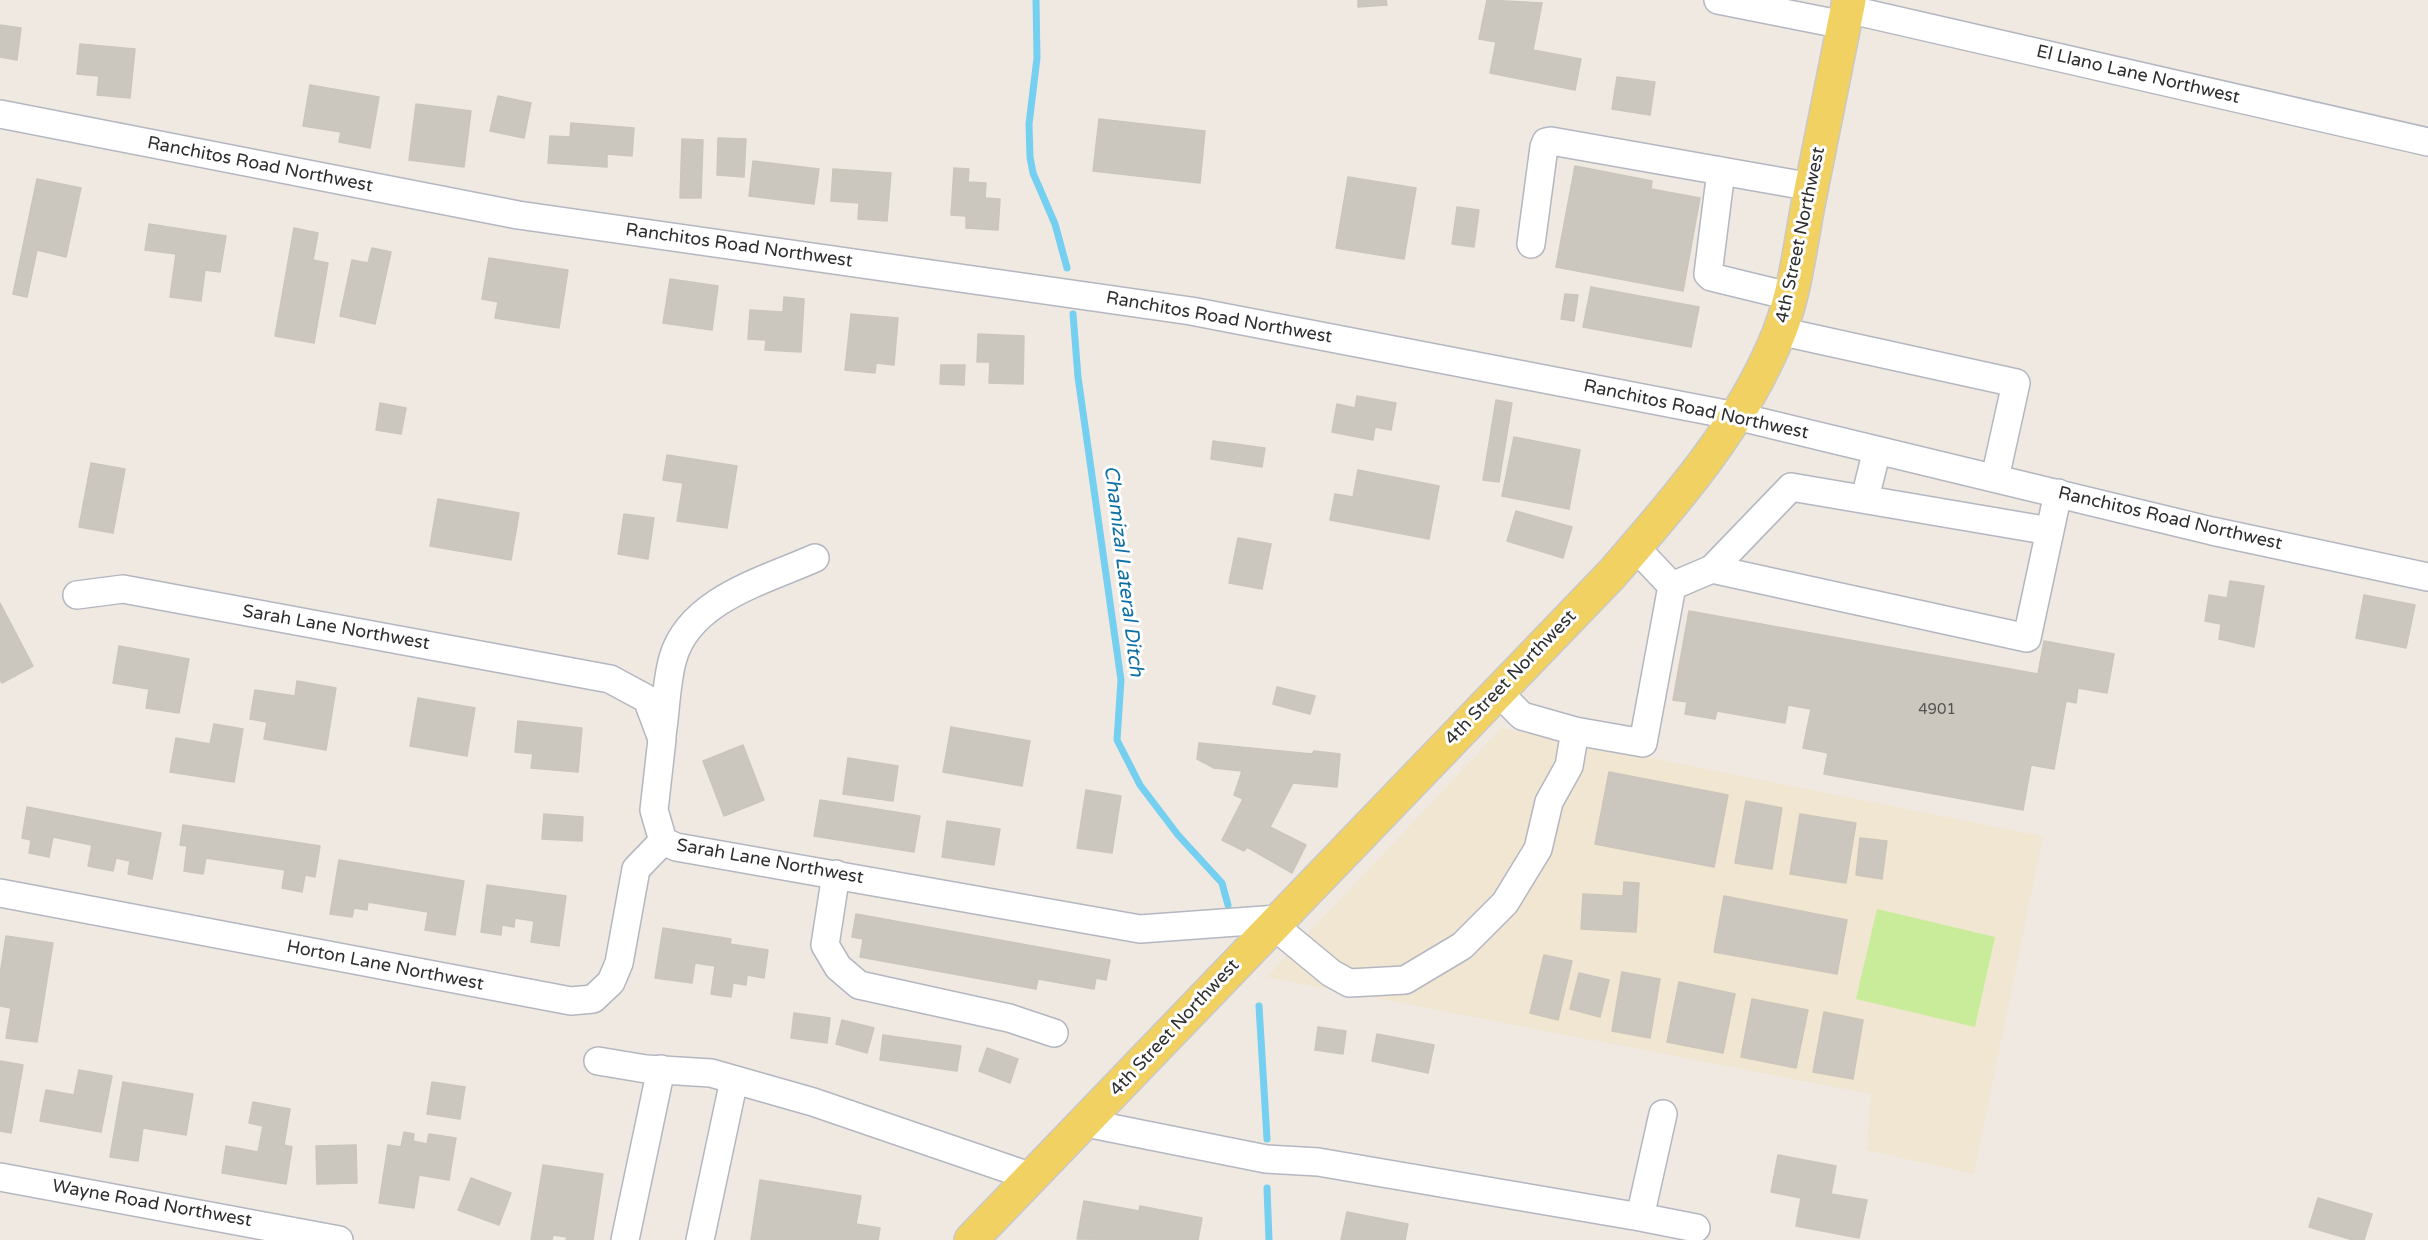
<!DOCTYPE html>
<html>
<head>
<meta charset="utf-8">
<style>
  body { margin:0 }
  canvas { display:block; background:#efe9e1 }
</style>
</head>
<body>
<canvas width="2428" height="1240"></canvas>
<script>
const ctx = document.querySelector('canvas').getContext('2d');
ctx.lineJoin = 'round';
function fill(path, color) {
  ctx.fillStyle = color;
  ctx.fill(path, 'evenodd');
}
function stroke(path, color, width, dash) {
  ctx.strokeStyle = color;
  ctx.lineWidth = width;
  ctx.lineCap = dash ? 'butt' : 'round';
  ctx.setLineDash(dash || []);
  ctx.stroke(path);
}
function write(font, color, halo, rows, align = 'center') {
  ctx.font = font + ' "Varela Round",sans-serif';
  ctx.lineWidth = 6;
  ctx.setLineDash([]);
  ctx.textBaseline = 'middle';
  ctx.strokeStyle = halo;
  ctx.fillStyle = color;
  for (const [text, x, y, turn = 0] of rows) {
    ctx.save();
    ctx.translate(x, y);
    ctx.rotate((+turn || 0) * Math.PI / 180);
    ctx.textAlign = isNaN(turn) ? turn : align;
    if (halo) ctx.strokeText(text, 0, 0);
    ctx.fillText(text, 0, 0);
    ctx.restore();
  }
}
fill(new Path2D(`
  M1502,728L2043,836L1974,1174L1867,1150L1871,1094L1267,977Z`), '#f0e6d1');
fill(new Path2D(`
  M1877,909L1995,937L1975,1027L1856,999Z`), '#c9ec9a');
stroke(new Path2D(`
  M1036,0L1037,58L1029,124L1030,157L1033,173L1055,224L1067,268
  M1073,314L1078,377L1121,680L1117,740L1140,785L1178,835L1222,883L1228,905
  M1259,1006L1267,1139
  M1267,1188L1269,1240`), '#75cff0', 7);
const building = new Path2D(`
  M1358,0H1386L1387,5L1358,7Z
  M1487,0L1542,3L1533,50L1581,59L1575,90L1490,73L1496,42L1479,39Z
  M0,25L21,28L17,60L0,57Z
  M80,44L135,49L130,98L97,95L99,76L77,74Z
  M1617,77L1655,82L1650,115L1612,109Z
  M310,85L379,97L370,148L339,142L341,132L303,126Z
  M498,96L531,103L524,138L490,131Z
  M416,104L471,111L464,167L409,160Z
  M1099,119L1205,131L1200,183L1093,171Z
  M571,123L634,128L632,156L607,154V167L548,163L550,136L570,137Z
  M718,138L746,139L744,177L717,175Z
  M682,139L703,140L701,198H680Z
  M753,161L819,169L814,204L749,196Z
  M1575,166L1652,181L1651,189L1700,198L1683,291L1556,267Z
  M954,168L969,169L968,182L986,183L985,198L1000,199L998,230L966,228V216L951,215Z
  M833,169L891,173L887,221L858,219L859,203L831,201Z
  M1348,177L1416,188L1404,259L1336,248Z
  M37,179L81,188L66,257L37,250L27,297L13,294Z
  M1457,207L1479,210L1474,247L1452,244Z
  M149,224L226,236L220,272L205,270L201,301L170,297L176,254L145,250Z
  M294,228L318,233L313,260L328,263L314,343L275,336Z
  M372,248L391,252L375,324L340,316L352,260L368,263Z
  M489,258L568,270L559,328L495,318L498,302L482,299Z
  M670,279L718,286L712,330L663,323Z
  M1591,287L1699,307L1691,347L1583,327Z
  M1565,294L1578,295L1574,321L1561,319Z
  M784,297L804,299L801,352L765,350L766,340L748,339L750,310L783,312Z
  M851,314L898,318L894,365L876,363L875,373L845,370Z
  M978,334L1024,336L1023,384L989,383L990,362H977Z
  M941,365H965L964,385L940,384Z
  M1357,396L1396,403L1391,430L1375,427L1373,440L1332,432L1337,404L1355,408Z
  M1496,400L1512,403L1499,482L1483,480Z
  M380,403L406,408L401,434L376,430Z
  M1514,437L1580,450L1569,509L1502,496Z
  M1213,441L1265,448L1262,467L1211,459Z
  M667,455L737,466L727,528L677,521L683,483L663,480Z
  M91,463L125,469L113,533L79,527Z
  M1358,470L1439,486L1429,539L1330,520L1335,494L1353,497Z
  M438,499L519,513L511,560L430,546Z
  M1516,511L1572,527L1563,558L1507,541Z
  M624,514L654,518L648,559L618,554Z
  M1238,538L1271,544L1262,589L1229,583Z
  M2230,581L2264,586L2254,647L2219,639L2221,624L2205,621L2209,595L2227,598Z
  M2364,595L2415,605L2406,648L2356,638Z
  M0,603L33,666L2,683L0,680Z
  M1689,611L2038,674L2044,641L2114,654L2107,693L2078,688L2076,703L2066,701L2054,769L2031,765L2023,810L1824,774L1828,753L1803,748L1811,709L1788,705L1785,723L1717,711L1715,719L1685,714L1687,702L1673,700Z
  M119,646L189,659L179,713L146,708L149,689L113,683Z
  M297,681L336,688L326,750L264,739L267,722L250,719L255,690L295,696Z
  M1277,687L1315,696L1310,714L1273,704Z
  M418,698L475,708L467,756L410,746Z
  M518,721L582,728L578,772L531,768L533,754L515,752Z
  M214,724L243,729L234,782L170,772L176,738L210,744Z
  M951,727L1030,741L1022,786L943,772Z
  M1199,743L1312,754L1314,751L1340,754L1337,787L1293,783L1270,827L1306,845L1292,873L1247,847L1244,851L1222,840L1243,799L1234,795L1242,771L1214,768L1197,759Z
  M743,745L764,800L724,816L703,761Z
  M848,758L898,766L893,801L843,794Z
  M1609,772L1728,795L1714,867L1595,844Z
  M1086,790L1121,796L1112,853L1077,848Z
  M820,800L920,816L914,852L814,836Z
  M1746,801L1782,808L1772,869L1735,863Z
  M27,807L161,833L152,879L128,874L130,861L116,858L113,871L88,866L92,845L53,837L49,857L29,853L31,840L22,838Z
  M544,814L583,817L582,841L542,839Z
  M1800,814L1856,823L1846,883L1790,874Z
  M947,821L1000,829L994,865L942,857Z
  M183,825L320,846L315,877L305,875L302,892L282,888L285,870L206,858L203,874L184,871L187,846L180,845Z
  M1860,838L1887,841L1882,879L1856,875Z
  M339,860L464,881L455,935L425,930L428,912L368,902L367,910L354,908L352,917L330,914Z
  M1624,882L1639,883L1636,932L1581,929L1583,894L1623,896Z
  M487,885L566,896L559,946L531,942L534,921L515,918L514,927L502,925L501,935L481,932Z
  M1724,896L1847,920L1837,974L1714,952Z
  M856,914L1110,960L1106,980L1096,978L1094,989L1038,979L1036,989L860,957L863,939L852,937Z
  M663,928L731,939L730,944L768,950L764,978L747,975L746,985L733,983L731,997L711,994L715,966L695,963L692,983L655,978Z
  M6,936L53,943L37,1042L6,1038L11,1008L0,1006V975Z
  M1544,955L1572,961L1558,1020L1530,1013Z
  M1622,972L1660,979L1650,1038L1612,1031Z
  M1579,973L1609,980L1600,1017L1570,1009Z
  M1679,982L1735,994L1723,1053L1667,1042Z
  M1752,999L1808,1010L1796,1068L1741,1057Z
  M1824,1012L1863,1020L1853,1079L1813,1072Z
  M794,1013L830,1018L827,1043L791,1038Z
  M842,1020L874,1028L867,1053L836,1044Z
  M1318,1027L1346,1031L1343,1054L1315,1050Z
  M1377,1034L1434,1045L1428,1073L1372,1061Z
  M883,1035L961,1046L957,1071L880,1060Z
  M987,1048L1018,1059L1010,1083L979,1071Z
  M0,1061L23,1065L11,1133L0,1131Z
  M79,1070L112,1076L101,1132L40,1121L46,1090L74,1095Z
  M123,1082L193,1094L186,1135L143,1128L138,1161L110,1157Z
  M432,1082L465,1087L460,1119L427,1114Z
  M253,1102L290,1109L284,1145L292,1147L286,1184L222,1173L226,1146L258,1152L263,1126L249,1123Z
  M404,1132L414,1134L413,1141L427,1144L429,1134L456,1138L449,1180L419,1175L414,1208L379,1203L388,1145L401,1147Z
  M356,1145L357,1183L317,1184L316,1146Z
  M1778,1155L1836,1166L1831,1194L1867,1200L1859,1238L1796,1226L1801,1198L1771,1192Z
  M543,1165L603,1174L593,1240H566L567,1237L553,1235L552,1240H531Z
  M471,1178L511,1193L499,1225L458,1210Z
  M760,1180L861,1196L856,1224L880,1228L878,1240H751Z
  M2318,1198L2372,1214L2364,1240H2353L2309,1227Z
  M1084,1201L1139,1211L1140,1206L1202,1218L1198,1240L1077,1239Z
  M1347,1212L1408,1224L1405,1240H1341Z`);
fill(building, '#cbc7bf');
stroke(building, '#cbc5ba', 1.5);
const minor = new Path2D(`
  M1718,0L1844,25
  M1847,9L2428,142
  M0,114L518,215L1191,311L1736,416L2212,531L2428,577
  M1721,171L1708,274L1711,277L1789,296
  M1531,244L1544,147L1546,142L1551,141L1812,187
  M1779,331L2016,383L1995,478
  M1865,498L1877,450
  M1712,569L1791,487L2050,531
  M1672,586L1712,569L2027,638L2058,493
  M77,595L123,589L610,679L647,699L662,739L654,810L663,841L676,847L1140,929L1278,919
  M1498,692L1522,716L1575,731L1643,743L1672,586L1635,547
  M662,735C666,710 666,682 673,658C690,599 766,580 815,558
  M836,874L825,945L838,967L859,985L1009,1018L1054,1033
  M0,893L571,1001L593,999L611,982L619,963L636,869L663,841
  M1273,925L1331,973L1349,983L1405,980L1462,946L1505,903L1538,849L1549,802L1569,766L1575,731
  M598,1061L646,1069L711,1073L813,1102L1032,1177
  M1086,1123L1266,1159L1318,1162L1640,1217L1663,1114
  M0,1177L339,1240
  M1640,1217L1696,1228
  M625,1240L661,1069
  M700,1240L734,1080`);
const major = new Path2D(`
  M971,1240L1612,574C1676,501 1743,424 1779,333C1795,293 1800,247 1808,205C1822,136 1836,68 1849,0`);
stroke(minor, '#b4b7c1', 30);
stroke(major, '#c9c9c9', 36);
stroke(minor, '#fff', 27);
stroke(major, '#f2d163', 33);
write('15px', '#555452', null, [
  ["4901",1937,710]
]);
write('18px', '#2e2e2e', '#fff', [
  ["El Llano Lane Northwest",2138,75,13],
  ["Ranchitos Road Northwest",260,165,11],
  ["4th Street Northwest",1801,235,-78],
  ["Ranchitos Road Northwest",739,246,8],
  ["Ranchitos Road Northwest",1219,318,10],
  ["Ranchitos Road Northwest",1696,410,12],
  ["Ranchitos Road Northwest",2170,519,13],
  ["Sarah Lane Northwest",336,628,10],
  ["4th Street Northwest",1511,678,-46],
  ["Sarah Lane Northwest",770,862,10],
  ["Horton Lane Northwest",385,966,11],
  ["4th Street Northwest",1175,1028,-47],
  ["Wayne Road Northwest",152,1204,10]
]);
write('italic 20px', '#0d6fa3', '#fff', [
  ["Chamizal Lateral Ditch",1123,571,83]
]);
</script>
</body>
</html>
